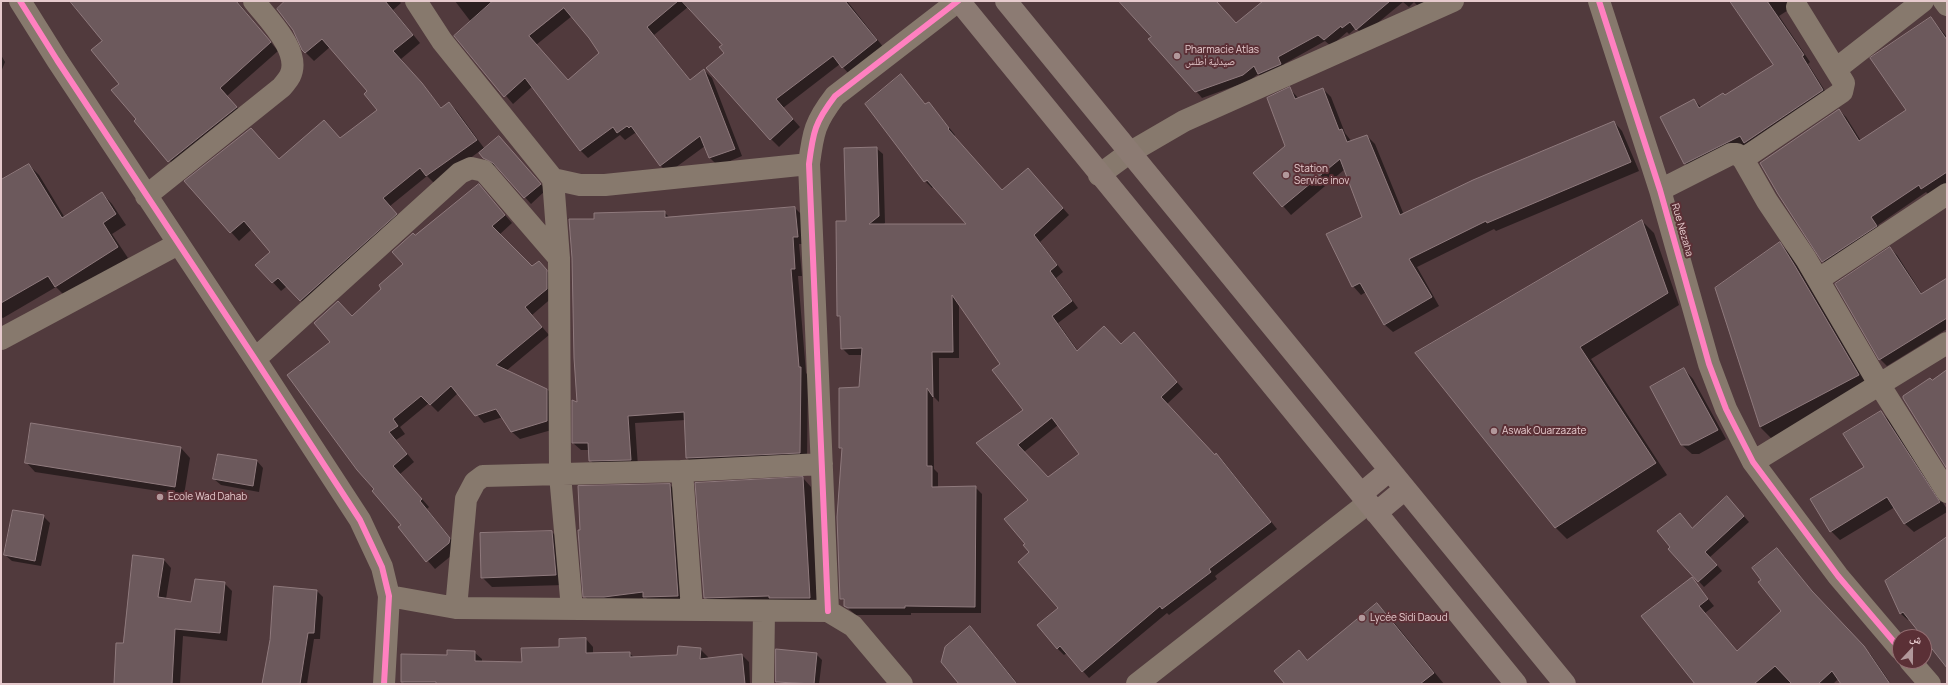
<!DOCTYPE html>
<html>
<head>
<meta charset="utf-8">
<style>
  body { margin:0 }
  #map { position:relative; width:1948px; height:685px; overflow:hidden; background:#513a3d; font-family:Manrope,"Noto Naskh Arabic",sans-serif }
  canvas { display:block }
  .frame { position:absolute; inset:0; border:2px solid #e6cacd; pointer-events:none }
  .north { position:absolute; left:1892px; top:629px; width:40px; height:40px; box-sizing:border-box; background:#5b3036; border:1px solid #936e72; border-radius:50%; rotate:22deg; font-size:11px; font-weight:700; line-height:16px; text-align:center; color:#e6cacd }
  .north::after { content:''; display:block; margin:auto; width:14px; height:18px; background:#b2989b; clip-path:polygon(50% 0,100% 100%,50% 72%,0 100%) }
</style>
</head>
<body>
<div id="map">
<canvas width="1948" height="685"></canvas>
<div class="frame"></div>
<div class="north">ش</div>
</div>
<script>
const ctx = document.querySelector('canvas').getContext('2d');
ctx.lineJoin = 'round';
function fill(path, color) {
  ctx.fillStyle = color;
  ctx.fill(path, 'evenodd');
}
function stroke(path, color, width, dash) {
  ctx.strokeStyle = color;
  ctx.lineWidth = width;
  ctx.lineCap = dash ? 'butt' : 'round';
  ctx.setLineDash(dash || []);
  ctx.stroke(path);
}
function write(font, color, halo, rows, align = 'center') {
  ctx.font = font + ' Manrope,"Noto Naskh Arabic",sans-serif';
  ctx.lineWidth = 4;
  ctx.setLineDash([]);
  ctx.textBaseline = 'middle';
  ctx.strokeStyle = halo;
  ctx.fillStyle = color;
  for (const [text, x, y, turn = 0] of rows) {
    ctx.save();
    ctx.translate(x, y);
    ctx.rotate((+turn || 0) * Math.PI / 180);
    ctx.textAlign = isNaN(turn) ? turn : align;
    if (halo) ctx.strokeText(text, 0, 0);
    ctx.fillText(text, 0, 0);
    ctx.restore();
  }
}
fill(new Path2D(`
  M70,1H237L278,51L227,96L244,115L177,169L135,121L138,119L120,84L103,42Z
  M286,1H399L401,3L393,10L420,43L401,59L442,108L449,103L457,111L484,148L435,184L427,176L390,206L404,222L309,309L287,286L281,291L257,265L272,252L252,229L239,241L186,181L279,160L340,139L378,110L368,92L330,47L314,61L306,53L293,29Z
  M455,1H847L884,48L850,75L840,64L783,108L800,127L779,147L771,139L723,45L688,7L654,35L691,81L704,70L712,78L742,156L718,166L710,158L705,146L668,173L660,165L638,134L635,133L625,140L620,135L588,158L580,150L533,86L513,104L455,36L471,22ZM572,16L601,53L568,81L536,45Z
  M1120,1H1177L1237,25L1264,1H1428L1420,8L1414,2L1409,7L1403,2L1363,35L1356,28L1349,34L1347,32L1331,46L1325,41L1284,64L1287,70L1265,80L1258,74L1249,81L1202,98Z
  M1733,1H1802L1779,16L1810,62L1808,64L1829,97L1746,144L1692,170L1685,163L1694,100L1701,107L1725,96L1774,65Z
  M1931,18L1947,37V184L1929,195L1926,192L1878,225L1883,233L1830,268L1823,261L1839,110L1846,117L1861,141L1907,110Z
  M1,55L5,62L1,72Z
  M907,82L926,105L929,103L935,110L955,135L954,136L1002,191L1028,169L1069,215L1040,242L1063,272L1056,278L1078,308L1058,323L1078,351L1121,345L1140,340L1183,389L1167,404L1215,456L1223,461L1277,529L1215,576L1217,579L1169,615L1167,613L1089,678L1067,653L1064,655L1058,649L1038,626L1060,608L1026,544L1029,500L978,443L1025,410L1001,364L959,303V358H939V402L933,396L934,469L938,473V488L975,487L982,494L981,613H911V615H856L845,606V602L841,598L843,450L840,447L860,388L862,355H849L842,348L841,319L838,315L847,222L876,148L883,154L885,223L883,225H968L934,186L932,188L926,182L932,178ZM1058,425L1081,454L1048,478L1024,452Z
  M1290,89L1299,99L1323,89L1331,97L1345,133L1352,142L1367,136L1375,144L1404,215L1614,122L1622,131L1639,171L1496,231L1494,229L1417,267L1439,306L1393,332L1384,324L1366,292L1361,295L1353,286L1363,217L1345,169L1291,215L1254,173L1286,146Z
  M505,143L546,190L531,204L499,168L491,164L480,153Z
  M29,165L39,175L65,218L102,193L112,204L126,225L112,234L128,258L66,297L56,287L3,318L1,317V181Z
  M486,193L512,223L499,235L532,268L546,270L554,279V296L532,315L549,335L506,371L547,389L554,397L555,429L520,439L512,432L503,417L484,423L458,393L438,412L429,403L400,427L405,434L396,440L414,462L400,474L429,507L427,509L457,546V551L435,569L399,528L402,525L375,489L332,342L352,317L383,289L404,264L415,236Z
  M795,208L802,215L805,244H799L802,276H798L806,373L808,375L807,459L694,465L687,458L686,420L635,423L638,467L598,468L590,460V450H581L573,443L595,220L664,212L670,218Z
  M1642,221L1654,233L1679,305L1591,359L1667,475L1567,539L1555,527L1416,353Z
  M1780,243L1791,255L1870,387L1772,439L1760,427Z
  M1890,248L1897,255L1922,294L1947,278V329L1887,366L1880,359Z
  M1684,369L1693,379L1726,439L1699,454H1692L1682,445Z
  M1881,412L1891,422L1947,509V512L1914,532L1904,523L1895,507L1840,540L1831,531L1865,467Z
  M181,448L190,458L184,495L35,472L26,462Z
  M219,455L257,461L263,468L259,492L221,485L214,479Z
  M803,478L811,487L818,606L713,605L705,597Z
  M670,485L676,491L684,601L651,603L646,598L611,603L591,602L584,596Z
  M1732,503L1749,522L1710,557L1722,571L1704,587L1669,549L1692,528Z
  M43,516L50,523L41,566L12,561L5,555Z
  M552,532L562,542L565,585L492,587L482,577Z
  M1947,538V666L1910,619L1908,620L1901,614L1886,581Z
  M1784,556L1819,600L1871,655L1891,684H1842L1838,679L1833,684H1696L1691,578L1714,606L1705,613L1738,652L1783,611Z
  M164,560L171,568L166,599L191,603L224,583L232,591L227,641L183,636L180,684H115L124,644Z
  M317,591L323,597L320,639H314L307,684H263Z
  M1377,604L1388,615L1444,684H1286L1299,651L1308,660Z
  M970,628L979,637L1018,684H961Z
  M586,639L593,647V654L629,653L635,658L678,656L700,649L708,657V659L742,655L749,662L750,684H405L402,681L448,656L474,652L482,659V662L523,663Z
  M777,650L816,654L822,660L819,684H778L777,682Z`), '#0007');
const building = new Path2D(`
  M70,1H236L271,42L220,88L237,107L168,162L134,121L136,119L111,90L119,84L91,50L102,41Z
  M285,1H385L413,35L393,51L422,83L441,108L449,102L477,140L426,176L420,168L383,198L397,214L300,301L278,278L272,283L255,265L270,252L244,221L230,233L184,181L251,128L279,159L324,120L340,138L377,110L364,94L367,91L322,39L305,53L302,50L293,30L277,9Z
  M493,1H678L647,27L690,80L704,69L735,149L709,158L700,136L660,166L631,126L629,128L627,126L617,133L613,127L580,151L525,78L504,97L454,36ZM564,8L589,38L599,53L568,80L529,36Z
  M682,1H845L877,40L842,68L833,56L776,99L793,119L770,140L706,68L724,53L719,47L722,45Z
  M1119,1H1216L1236,23L1263,1H1390L1356,30L1350,22L1342,28L1341,26L1324,40L1318,35L1278,57L1281,64L1258,74L1254,66L1243,75L1195,92L1148,39L1151,37Z
  M1730,1H1767L1804,55L1802,56L1823,90L1744,143L1740,136L1684,164L1660,117L1694,99L1699,108L1723,93L1725,95L1773,65Z
  M1931,17L1947,40V172L1921,189L1919,185L1871,217L1877,226L1822,262L1778,194L1760,163L1839,109L1859,141L1906,110L1870,58Z
  M901,74L925,104L929,102L949,128L948,129L1002,190L1028,168L1063,208L1034,235L1057,265L1050,271L1072,301L1052,316L1077,351L1104,326L1121,344L1134,332L1177,382L1161,397L1215,455L1216,453L1271,522L1209,569L1211,572L1162,609L1160,606L1082,672L1060,646L1057,649L1037,625L1058,608L1018,562L1029,552L1023,545L1025,544L1004,519L1028,500L976,443L1023,410L992,370L1000,364L952,295L953,352H932L933,397L927,388V466H932V487L976,486L975,607L905,606V608H848L844,606V599H840L837,517L842,448H839V388L859,387L862,348L841,349L840,316H837L836,221H846L844,148L877,147L879,216L869,224H966L927,180L924,182L865,104ZM1052,418L1079,454L1048,477L1018,445Z
  M1290,87L1295,99L1323,88L1339,130L1342,129L1347,142L1367,135L1400,215L1473,180L1614,121L1631,162L1487,223L1486,221L1409,259L1432,297L1384,325L1360,283L1352,287L1326,234L1362,217L1340,159L1282,207L1253,173L1285,146L1267,98Z
  M499,136L541,184L524,198L493,163L483,158L479,153Z
  M29,164L62,218L102,192L116,214L103,223L118,247L55,287L48,276L1,303V180Z
  M479,184L505,215L492,226L532,266L539,261L547,270V289L525,307L542,327L496,365L547,389V421L511,432L496,409L475,416L451,386L430,405L421,396L393,419L398,426L389,432L407,454L393,466L422,499L420,501L450,538L449,543L426,562L398,527L401,525L372,491L374,489L357,470L287,375L330,342L314,323L338,301L352,316L381,289L379,285L403,264L392,252L413,233L415,235Z
  M795,207L798,237H793L795,269H791L799,367H801L800,453L686,458L684,412L628,416L631,460L589,461L588,443H572V400L577,402L574,358L572,258L569,219H594V213L665,211V217Z
  M1642,220L1668,293L1580,347L1656,463L1555,528L1415,353Z
  M1780,242L1795,266L1859,375L1760,427L1715,288Z
  M1890,247L1921,294L1947,278V318L1879,360L1835,284Z
  M1684,368L1718,430L1689,445H1681L1650,387Z
  M1947,370V469L1903,398V396L1930,378L1932,380Z
  M1881,411L1940,502L1904,524L1887,497L1830,532L1810,499L1864,467L1843,434Z
  M31,423L181,447L175,487L25,463Z
  M218,454L257,460L253,486L213,479Z
  M803,477L810,598H769V596L704,598L695,483Z
  M670,484L678,596L643,597V592L604,597H583L578,530H580L578,486Z
  M1727,496L1744,516L1705,552L1717,565L1698,582L1668,549L1670,547L1657,531L1680,513L1692,528Z
  M13,510L44,515L35,561L4,555Z
  M552,531L556,575L481,578L480,533Z
  M1947,537V668L1903,612L1900,614L1885,581Z
  M1777,548L1812,591L1864,646L1890,684H1841L1832,671L1818,684H1792L1775,666L1754,684H1695L1641,616L1692,577L1708,599L1699,606L1737,651L1781,611L1758,582L1761,580L1752,568Z
  M133,555L164,559L158,597L191,602L195,579L225,582L220,633L175,629L172,684H114L116,643H123Z
  M274,586L317,590L314,633H308L300,684H262L270,640Z
  M1377,603L1434,673L1420,684H1285L1274,671L1299,650L1307,660Z
  M970,626L1017,684H959L941,662L945,647Z
  M586,638V653L630,652V657L677,655L678,646L701,648L700,659L742,654L745,684H436V682H401V654L447,655V650L475,651V661L522,662L521,648L559,647V639Z
  M776,649L817,653L814,684L776,682Z`);
fill(building, '#6c595c');
stroke(building, '#8f7a7d', 1);
stroke(new Path2D(`
  M20,1L57,60L255,359L360,520L382,567L389,596L384,684
  M416,1L442,41L553,179L580,185H605L809,164
  M1599,1L1660,190L1709,364L1726,409L1753,462L1838,576L1900,649
  M1944,1L1947,5
  M1836,69L1923,1
  M1743,159L1842,92L1844,83L1797,7
  M1099,175L1129,153L1184,121L1453,1
  M553,179L559,258L560,475L572,609
  M1660,190L1731,154H1737L1743,159L1767,201L1806,259L1879,384L1947,492
  M146,196L282,87C285,83 288,80 290,76C302,52 268,19 254,1
  M1819,279L1947,194
  M1,339L178,244
  M255,359L460,173L471,168L484,171L559,258
  M1753,462L1947,343
  M682,471L692,610
  M389,596L456,608L828,611L853,626L902,684
  M456,608L466,499L475,482L483,476L682,471L822,464
  M828,611L809,164C813,132 815,122 835,96L958,1
  M1910,661L1930,684
  M763,684L764,611
  M1137,684L1368,503`), '#87796d', 22);
stroke(new Path2D(`
  M959,1L1516,684
  M1006,1L1565,684
  M1361,494L1390,470
  M1376,513L1405,489`), '#8c7b73', 22);
stroke(new Path2D(`
  M20,1L57,60L255,359L360,520L382,567L389,596L384,684
  M1599,1L1660,190L1709,364L1726,409L1753,462L1838,576L1900,649
  M828,611L809,164C813,132 815,122 835,96L958,1`), '#ff80c0', 6);
for (const [x, y, r, color] of [
  [1177,56,4,"#b2989b"],
  [1286,175,4,"#b2989b"],
  [1494,431,4,"#b2989b"],
  [160,497,4,"#b2989b"],
  [1362,618,4,"#b2989b"]
]) {
  const dot = new Path2D();
  dot.arc(x, y, r, 0, 2 * Math.PI);
  ctx.fillStyle = color;
  ctx.fill(dot);
  stroke(dot, '#5b3036', 1.5);
}
write('10px', '#e6cacd', '#5b3036', [
  ["Pharmacie Atlas",1185,50],
  ["صيدلية أطلس",1185,62],
  ["Station",1294,169],
  ["Service inov",1294,181],
  ["Aswak Ouarzazate",1502,431],
  ["Ecole Wad Dahab",168,497],
  ["Lycée Sidi Daoud",1370,618]
], 'left');
write('10px', '#e6cacd', '#5b3036', [
  ["Rue Nezaha",1682,230,74]
]);
</script>
</body>
</html>
